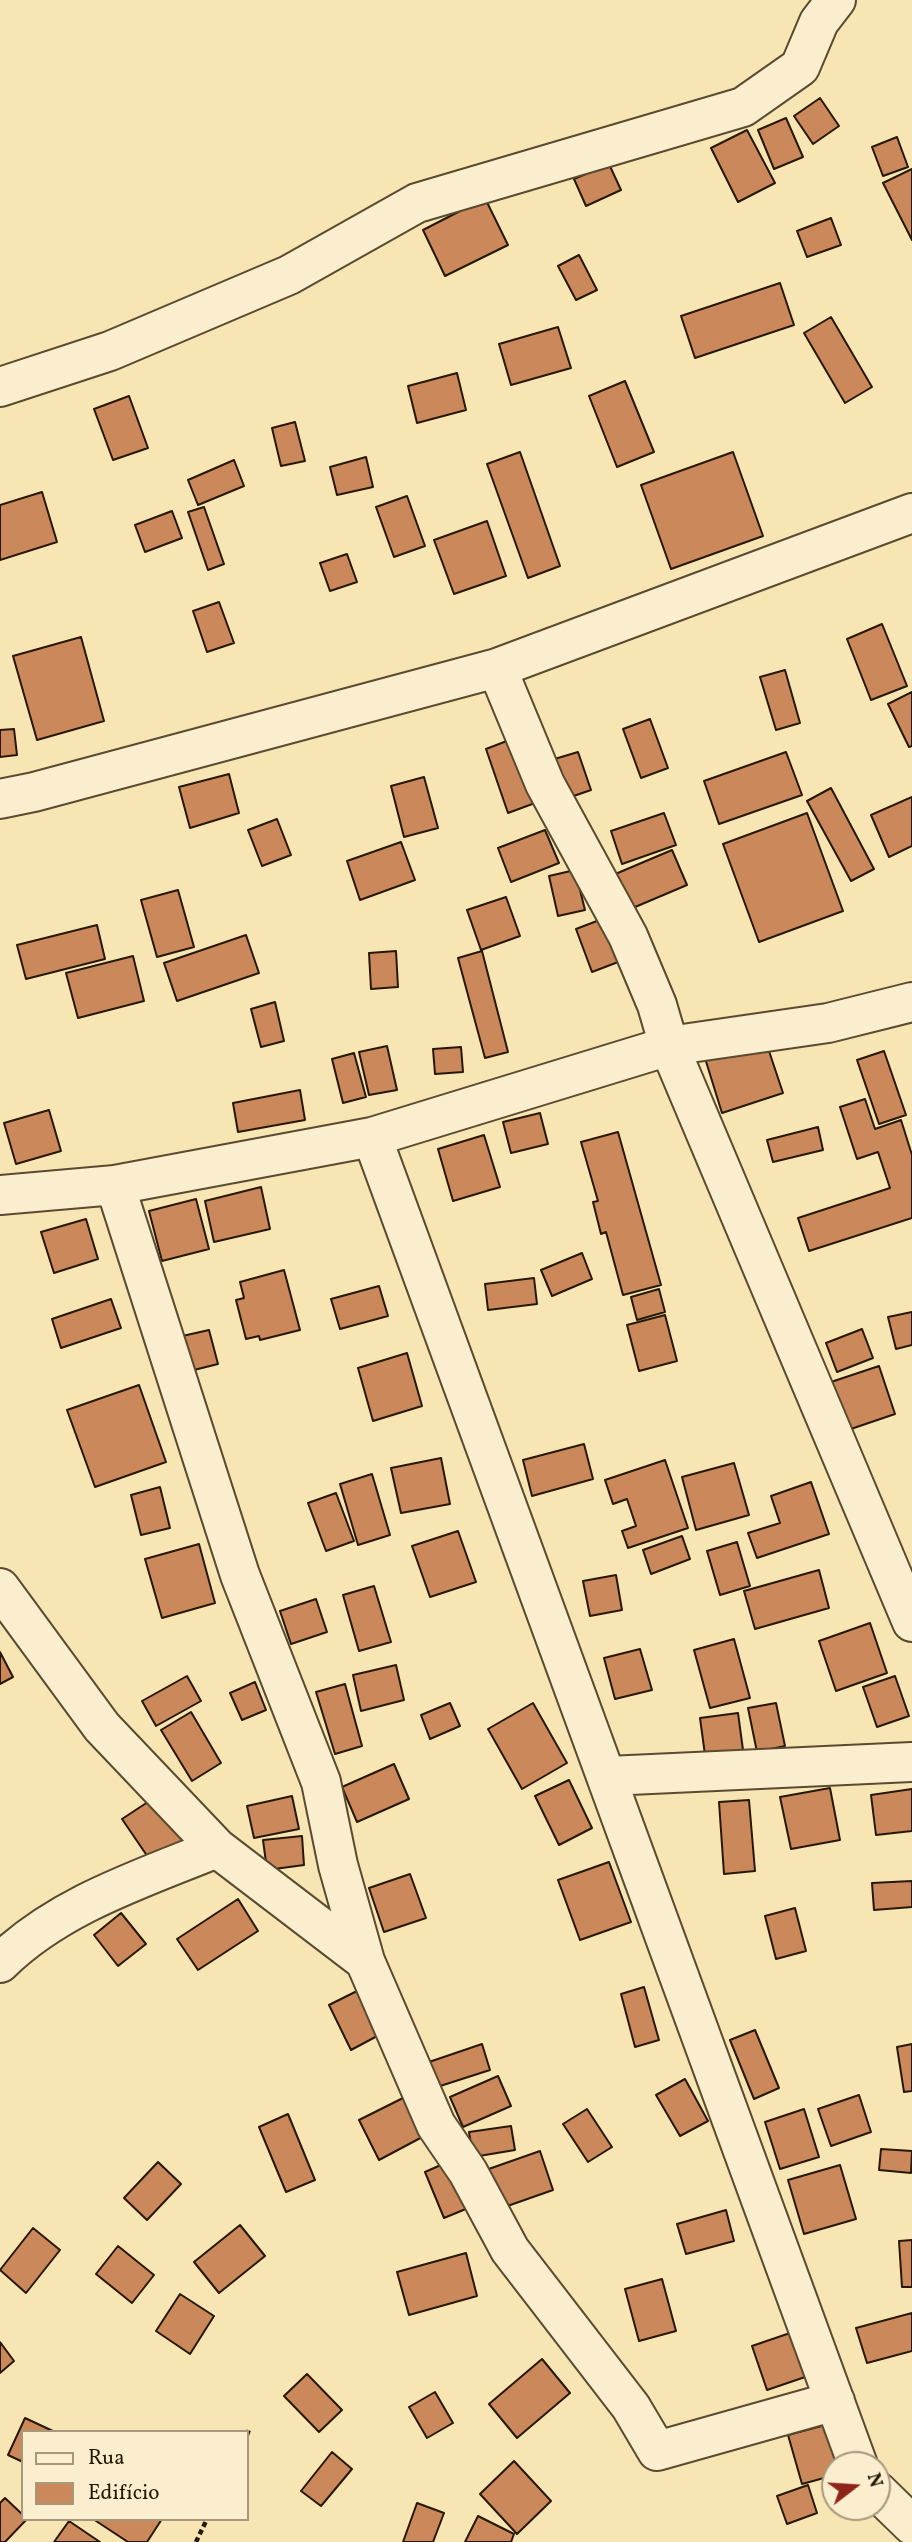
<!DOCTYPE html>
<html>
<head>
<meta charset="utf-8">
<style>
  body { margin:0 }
  #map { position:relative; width:912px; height:2542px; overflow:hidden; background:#f7e5b3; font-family:Vollkorn,serif }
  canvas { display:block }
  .legend { position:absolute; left:21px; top:2430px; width:228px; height:91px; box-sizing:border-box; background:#faeece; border:2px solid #a5987d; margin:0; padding:9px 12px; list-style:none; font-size:21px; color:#261804 }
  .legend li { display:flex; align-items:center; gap:14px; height:35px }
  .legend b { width:35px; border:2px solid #a5987d }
  .north { position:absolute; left:821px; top:2451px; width:70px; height:70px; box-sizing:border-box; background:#faeece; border:2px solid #a5987d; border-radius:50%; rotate:73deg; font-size:19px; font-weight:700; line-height:28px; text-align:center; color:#261804 }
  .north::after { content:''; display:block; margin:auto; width:24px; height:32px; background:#8f2418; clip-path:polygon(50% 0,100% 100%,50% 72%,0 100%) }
</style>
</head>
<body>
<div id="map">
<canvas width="912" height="2542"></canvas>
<ul class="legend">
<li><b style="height:9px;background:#faeece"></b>Rua</li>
<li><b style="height:19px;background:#cb885b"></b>Edifício</li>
</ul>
<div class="north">N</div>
</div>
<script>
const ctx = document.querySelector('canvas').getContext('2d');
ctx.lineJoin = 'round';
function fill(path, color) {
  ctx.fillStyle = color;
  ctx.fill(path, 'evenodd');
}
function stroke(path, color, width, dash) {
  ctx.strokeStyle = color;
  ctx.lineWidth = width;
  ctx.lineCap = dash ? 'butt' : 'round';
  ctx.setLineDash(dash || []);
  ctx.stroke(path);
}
const building = new Path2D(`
  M820,98L839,126L813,144L794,116Z
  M786,118L803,157L774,169L758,130Z
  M747,130L775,183L738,202L711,148Z
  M897,137L908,167L883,176L872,147Z
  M609,164L621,190L586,206L574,179Z
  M912,169V240L883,183Z
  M480,188L508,245L445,276L423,230L462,210L457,199Z
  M831,218L841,245L807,257L797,231Z
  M579,255L597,290L576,300L558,266Z
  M780,283L794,325L695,358L681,316Z
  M831,317L872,387L845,403L804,333Z
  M558,327L571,368L511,385L499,344Z
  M457,373L466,410L417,423L408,386Z
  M625,381L654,452L617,467L589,396Z
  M129,396L148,448L113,460L94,409Z
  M295,422L305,461L281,466L272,428Z
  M520,452L560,566L528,578L487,464Z
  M733,452L763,536L671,569L641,485Z
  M366,457L373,487L337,495L330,467Z
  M234,460L244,486L198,505L188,480Z
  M42,492L57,542L0,560V505Z
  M407,496L425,546L394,557L376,507Z
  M204,507L224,564L208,570L188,512Z
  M172,511L182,538L145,552L135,525Z
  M487,521L506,576L454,594L434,540Z
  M347,554L357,582L330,591L320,563Z
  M219,602L234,643L207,652L193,611Z
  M882,624L907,686L871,700L847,639Z
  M81,637L104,721L37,740L13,656Z
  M785,670L800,723L776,730L760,677Z
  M912,692V746L909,747L888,704Z
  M650,719L668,768L641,778L623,729Z
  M14,729L17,755L0,757V730Z
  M512,739L535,803L508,813L486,749Z
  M578,752L591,790L562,800L548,761Z
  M786,752L802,795L719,824L704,781Z
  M229,774L239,813L190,828L179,787Z
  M424,777L438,828L404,837L391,786Z
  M831,788L874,869L851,881L807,801Z
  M912,797V846L889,857L871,815Z
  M664,813L676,845L622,864L611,831Z
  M807,813L843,911L759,942L723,844Z
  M277,819L291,855L262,866L248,830Z
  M545,830L559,863L511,882L498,848Z
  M401,842L415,880L360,900L347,861Z
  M672,850L687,885L628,910L613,875Z
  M575,870L585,910L558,916L549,876Z
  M178,890L194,947L157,957L141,900Z
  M506,897L520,936L481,950L467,910Z
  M610,916L626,959L592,972L576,929Z
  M97,925L105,959L26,979L17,945Z
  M246,935L259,973L177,1001L164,963Z
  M396,951L398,987L371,989L369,953Z
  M482,951L508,1052L485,1058L458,958Z
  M133,956L144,1001L78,1018L66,973Z
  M275,1002L284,1041L261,1047L251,1009Z
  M764,1036L783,1093L722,1113L704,1055Z
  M387,1046L397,1090L369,1095L359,1052Z
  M461,1047L463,1072L435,1074L433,1049Z
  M884,1051L906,1115L879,1124L857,1060Z
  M354,1053L366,1097L343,1103L332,1059Z
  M300,1090L305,1120L238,1132L233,1103Z
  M865,1099L875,1129L901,1120L912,1155V1218L809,1251L798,1218L890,1188L878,1152L857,1159L840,1107Z
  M49,1110L61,1151L16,1164L4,1123Z
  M540,1113L548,1144L511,1153L503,1122Z
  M818,1127L823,1150L773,1162L767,1140Z
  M618,1132L661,1285L623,1295L606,1232L601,1234L593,1202L598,1201L581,1142Z
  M484,1135L500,1187L453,1201L438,1149Z
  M261,1187L270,1229L214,1242L205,1201Z
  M196,1199L209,1249L162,1261L149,1211Z
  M86,1219L98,1259L54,1273L41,1232Z
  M582,1253L592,1279L552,1296L541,1270Z
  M284,1270L300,1330L260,1340L259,1336L246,1339L236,1300L244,1298L240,1282Z
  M534,1278L537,1304L488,1310L485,1284Z
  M379,1286L388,1316L340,1329L331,1299Z
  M659,1289L665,1312L637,1320L631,1297Z
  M111,1299L121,1328L61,1348L52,1319Z
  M912,1312V1345L896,1349L888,1317Z
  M665,1315L677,1361L639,1371L627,1325Z
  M862,1329L873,1358L837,1372L826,1343Z
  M209,1330L218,1364L186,1372L178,1337Z
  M407,1353L422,1406L373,1421L358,1368Z
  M879,1366L895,1414L848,1430L831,1382Z
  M139,1385L166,1462L95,1487L67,1410Z
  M584,1444L593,1479L532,1496L523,1460Z
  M441,1458L450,1504L401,1513L391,1468Z
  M665,1460L688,1528L628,1548L622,1531L636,1526L627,1499L613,1504L605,1480Z
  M734,1463L749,1515L696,1530L682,1477Z
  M372,1474L390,1535L358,1545L340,1484Z
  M811,1482L829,1534L757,1558L748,1533L780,1523L771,1496Z
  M160,1487L170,1528L141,1535L131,1495Z
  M336,1493L354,1541L326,1551L308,1503Z
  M458,1531L476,1582L430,1597L412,1546Z
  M682,1536L690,1559L651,1574L643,1550Z
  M737,1542L750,1586L720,1595L707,1551Z
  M199,1544L215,1603L162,1618L145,1559Z
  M819,1570L829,1608L755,1629L744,1591Z
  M616,1575L622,1610L590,1616L583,1581Z
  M374,1586L391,1642L359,1651L343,1595Z
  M316,1599L327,1632L291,1644L280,1611Z
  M870,1623L887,1673L836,1691L819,1641Z
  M734,1639L750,1698L710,1708L694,1650Z
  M640,1649L652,1690L615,1699L604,1658Z
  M0,1652L13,1677L0,1684Z
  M396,1665L404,1700L361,1711L353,1675Z
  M187,1676L201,1701L156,1726L142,1701Z
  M895,1676L909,1716L877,1727L863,1687Z
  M255,1682L266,1710L242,1720L230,1693Z
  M345,1684L362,1746L335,1754L316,1692Z
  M450,1703L460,1726L430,1739L421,1715Z
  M533,1703L567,1763L522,1789L488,1729Z
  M776,1703L785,1746L757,1752L748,1708Z
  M191,1712L221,1763L192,1781L161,1730Z
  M738,1713L743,1750L705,1755L700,1718Z
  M394,1764L409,1799L357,1822L342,1787Z
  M569,1780L592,1828L559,1845L535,1796Z
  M830,1788L840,1840L791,1849L780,1797Z
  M912,1789V1831L876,1835L871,1795Z
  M160,1794L190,1838L152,1863L122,1819Z
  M292,1796L299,1829L254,1838L247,1806Z
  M749,1800L755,1871L724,1874L719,1802Z
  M302,1836L304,1865L267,1870L263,1840Z
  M609,1862L631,1922L580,1940L558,1880Z
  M410,1874L426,1918L384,1932L369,1888Z
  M912,1881V1907L874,1910L872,1883Z
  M238,1899L258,1931L198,1970L177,1939Z
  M795,1908L806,1951L776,1959L765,1916Z
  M121,1913L146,1944L118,1966L94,1935Z
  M644,1987L659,2040L635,2047L621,1994Z
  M359,1990L381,2034L351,2050L329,2005Z
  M755,2030L779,2088L754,2099L730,2040Z
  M482,2044L490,2070L437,2087L429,2062Z
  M912,2044V2091L904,2092L897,2047Z
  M498,2076L511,2106L463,2127L450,2097Z
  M685,2079L708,2121L680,2136L656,2095Z
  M859,2095L871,2132L831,2146L818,2109Z
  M407,2096L426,2135L379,2160L359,2120Z
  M587,2109L612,2147L588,2162L563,2124Z
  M804,2109L819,2157L780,2169L765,2122Z
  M288,2114L315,2180L286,2192L259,2127Z
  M511,2126L515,2150L473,2157L469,2132Z
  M881,2149L912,2151L911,2173L879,2170Z
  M540,2151L553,2190L496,2210L483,2171Z
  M452,2160L473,2206L444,2218L425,2172Z
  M158,2162L181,2184L147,2220L124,2198Z
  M840,2165L856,2219L804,2234L788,2180Z
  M726,2210L734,2241L686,2254L677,2224Z
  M240,2225L265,2256L219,2293L194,2262Z
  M33,2228L60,2250L26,2293L0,2270Z
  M912,2240V2287H902L899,2241Z
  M118,2246L154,2275L132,2303L96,2274Z
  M466,2253L477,2296L409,2315L397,2272Z
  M662,2279L676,2331L639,2341L625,2289Z
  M180,2294L214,2316L190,2354L156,2331Z
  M912,2313V2351L867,2363L856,2328Z
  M793,2332L808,2376L767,2390L752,2346Z
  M0,2342L14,2361L0,2373Z
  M542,2359L570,2393L517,2438L489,2404Z
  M307,2374L342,2410L319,2432L284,2396Z
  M435,2392L453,2423L427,2438L409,2407Z
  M25,2418L55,2432H23V2462L8,2455Z
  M829,2424L841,2465H835V2475L802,2484L788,2435Z
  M332,2452L352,2469L321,2506L301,2491Z
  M514,2461L551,2501L517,2534L480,2494Z
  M808,2485L817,2513L787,2524L777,2496Z
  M5,2498L23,2515V2519H27L5,2542H0V2503Z
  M417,2503L444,2513L433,2542H403Z
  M478,2516L514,2534L511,2542H465Z
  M93,2519H162L147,2542H128Z
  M69,2521L100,2542H54Z`);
fill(building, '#cb885b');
stroke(building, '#261804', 2);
const street = new Path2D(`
  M0,387L110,351L289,275L417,203L743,107L800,67L819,22L836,0
  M497,668L545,784L628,936L657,1005L669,1046L912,1622
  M0,799L34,792L497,668L912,513
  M372,1137L858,2465
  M115,1185L240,1575L321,1782L338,1865L365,1961L436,2125L468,2172L510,2250L631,2407L657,2451L835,2401
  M0,1195L115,1185L372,1137L669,1046L828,1023L912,1002
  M0,1588L102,1727L217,1848L365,1961
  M608,1776L912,1762
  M0,1963C59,1905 141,1879 217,1848
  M877,2491L912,2525`);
stroke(street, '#5a4b30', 42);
stroke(new Path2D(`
  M247,2435L250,2427
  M196,2542L207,2519`), '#261804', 4.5, [5, 3.5]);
stroke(street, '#faeece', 38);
</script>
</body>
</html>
